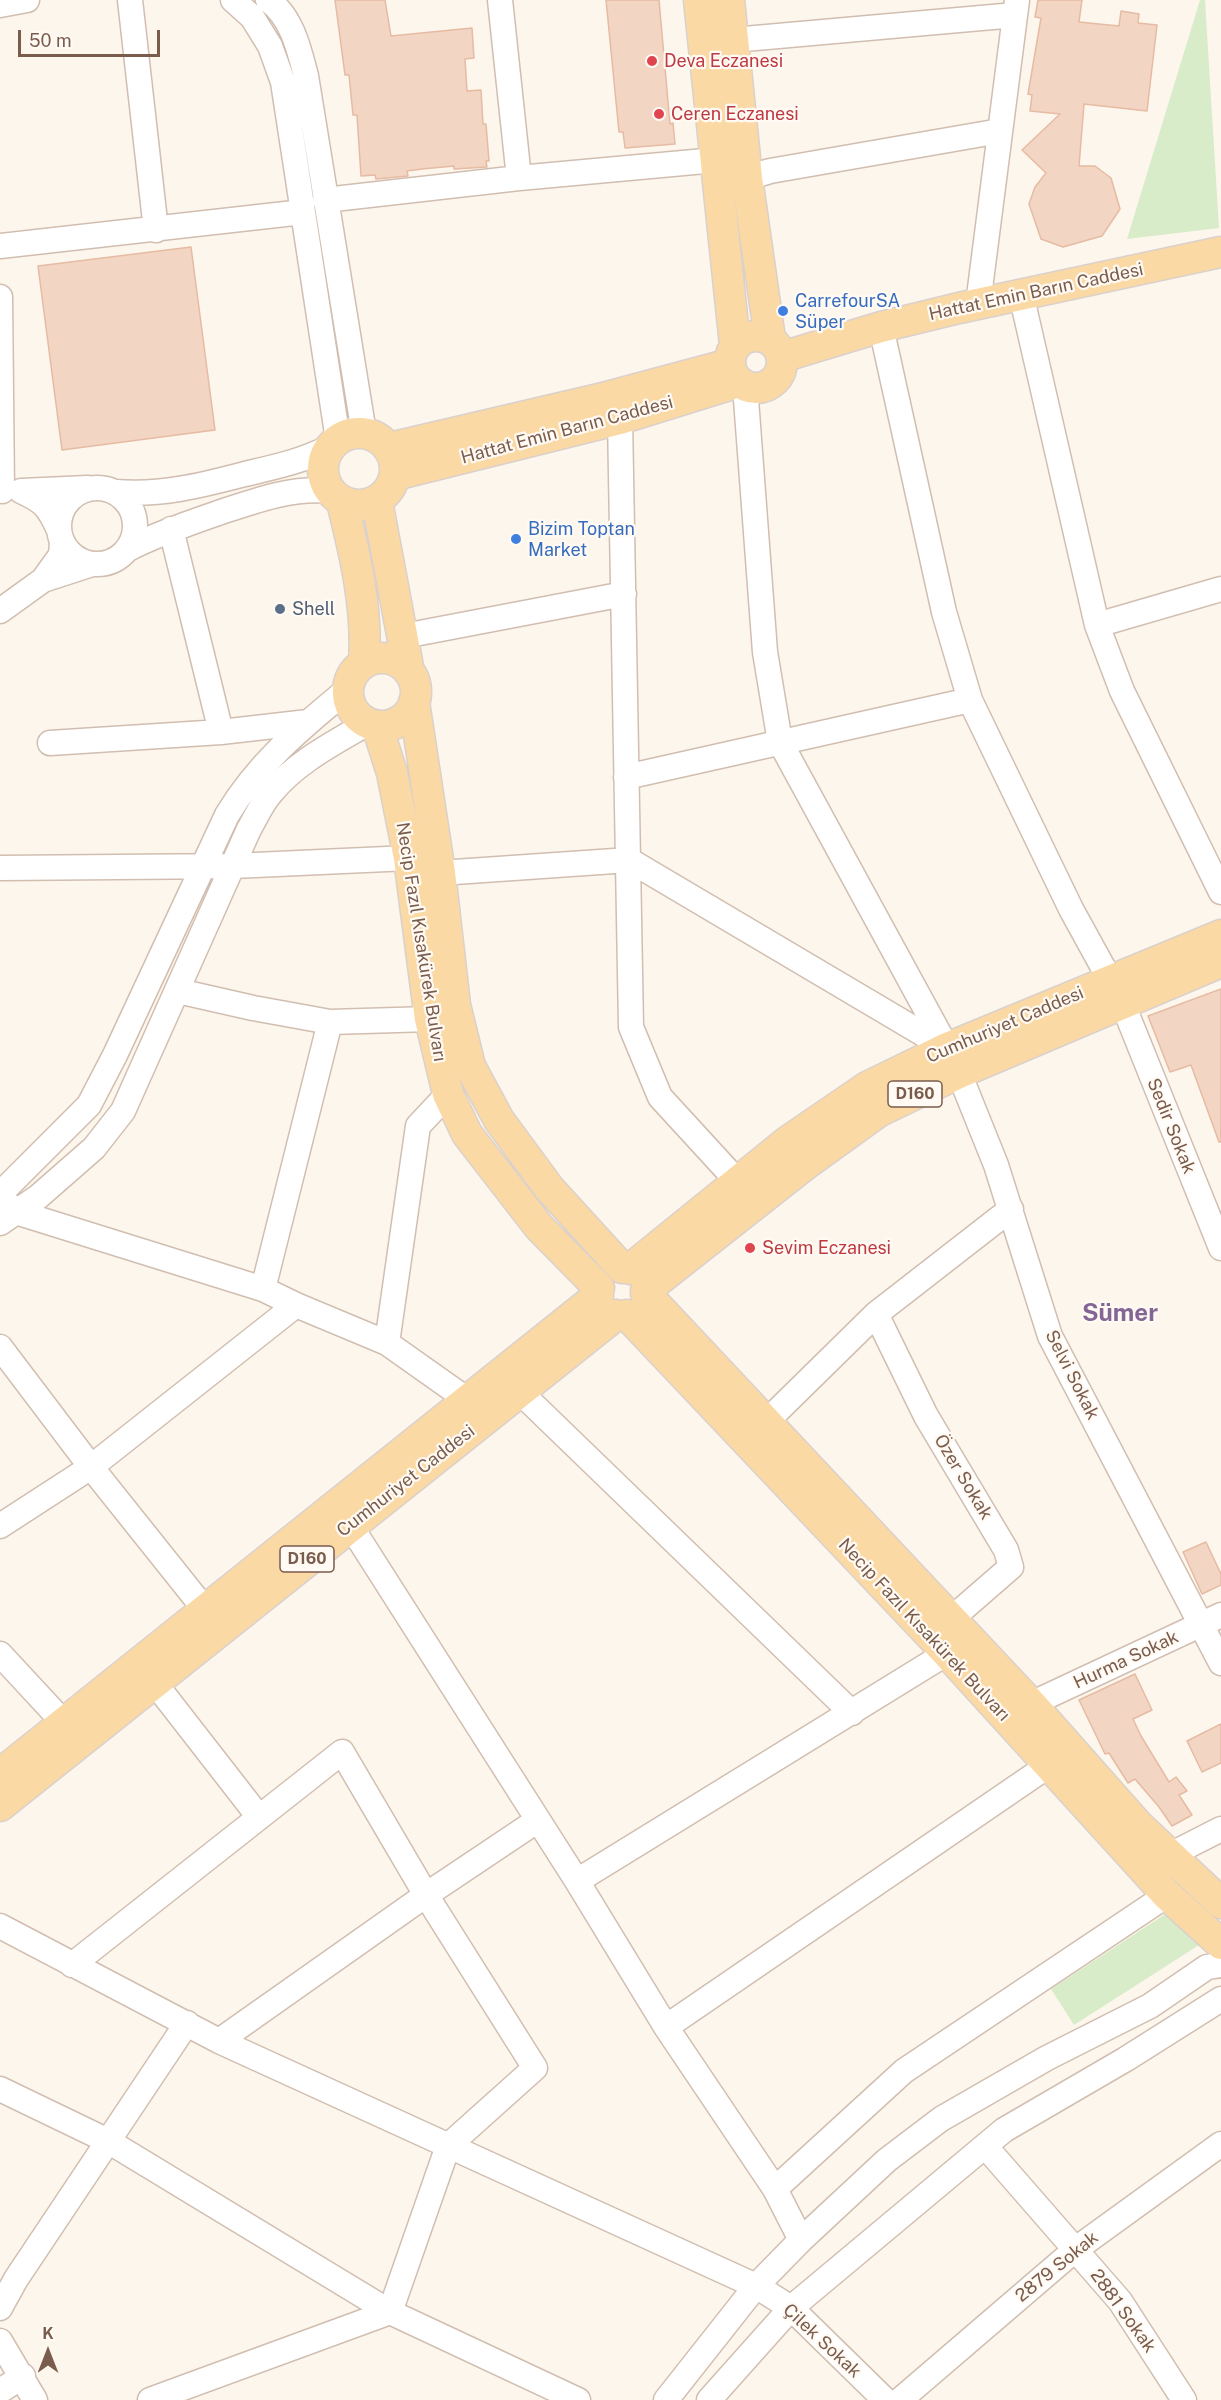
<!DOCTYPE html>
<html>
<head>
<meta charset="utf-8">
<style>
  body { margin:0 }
  #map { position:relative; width:1221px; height:2400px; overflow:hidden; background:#fdf6ec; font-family:"Public Sans",sans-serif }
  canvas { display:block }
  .north { position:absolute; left:18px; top:2322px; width:60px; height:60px; -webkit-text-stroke:4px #fffaf3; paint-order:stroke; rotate:0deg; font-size:16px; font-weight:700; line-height:24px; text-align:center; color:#7a5c4d }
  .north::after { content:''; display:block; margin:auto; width:21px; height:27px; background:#7a5c4d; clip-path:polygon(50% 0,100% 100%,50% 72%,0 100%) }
  .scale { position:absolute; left:18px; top:30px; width:142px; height:27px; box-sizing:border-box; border:3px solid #7a5c4d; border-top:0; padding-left:8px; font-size:18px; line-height:21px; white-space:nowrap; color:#7a5c4d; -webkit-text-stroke:4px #fffaf3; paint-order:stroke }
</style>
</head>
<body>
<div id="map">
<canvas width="1221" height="2400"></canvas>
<div class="north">K</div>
<div class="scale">50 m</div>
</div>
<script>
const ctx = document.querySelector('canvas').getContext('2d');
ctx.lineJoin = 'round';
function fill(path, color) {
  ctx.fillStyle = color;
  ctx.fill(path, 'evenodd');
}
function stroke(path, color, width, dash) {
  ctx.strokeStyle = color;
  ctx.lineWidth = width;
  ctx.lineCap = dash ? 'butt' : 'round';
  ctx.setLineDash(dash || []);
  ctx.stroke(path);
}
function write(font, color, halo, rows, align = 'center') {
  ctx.font = font + ' "Public Sans",sans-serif';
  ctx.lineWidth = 4.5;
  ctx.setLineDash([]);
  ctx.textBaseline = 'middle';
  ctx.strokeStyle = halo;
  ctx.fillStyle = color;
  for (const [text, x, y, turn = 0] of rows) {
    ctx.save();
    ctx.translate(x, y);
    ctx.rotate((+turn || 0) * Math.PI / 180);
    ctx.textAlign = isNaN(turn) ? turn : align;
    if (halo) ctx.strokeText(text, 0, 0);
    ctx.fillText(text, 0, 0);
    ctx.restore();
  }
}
fill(new Path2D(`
  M1200,0H1205L1219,228L1127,239Z
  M1173,1909L1199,1945L1074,2025L1051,1989Z`), '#d8ecc9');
const building = new Path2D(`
  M335,0H385L391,36L472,28L474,58L465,59L467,91L481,90L483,124H486L489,161H486L487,167L454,169V166L422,169L407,171L408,176L376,179L375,175L361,176L357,115H353L349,75H345Z
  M606,0H659L670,124L673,123L675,144L625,148L623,132H619Z
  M1038,0H1082L1079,22L1119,26L1121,11L1139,14L1138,23L1157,25L1147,111L1084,104L1079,166H1095L1111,178L1120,209L1102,236L1063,247L1041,239L1029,204L1035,187L1046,173L1022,150L1060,114L1030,111L1032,95L1028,94L1041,18L1035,17Z
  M191,247L215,430L62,450L38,266Z
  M1221,989V1142H1219L1191,1065L1170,1072L1148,1016Z
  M1206,1542L1221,1574V1585L1202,1594L1183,1552Z
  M1135,1674L1152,1710L1133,1719L1141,1736L1169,1782L1176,1777L1187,1791L1179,1795L1192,1815L1172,1826L1159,1807L1135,1779L1128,1783L1109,1753L1105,1754L1079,1700Z
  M1221,1724V1763L1202,1772L1187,1741Z`);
fill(building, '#f3d5c3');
stroke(building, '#e6bba3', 1.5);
const minor = new Path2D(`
  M130,0L156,230
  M233,0L252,17L270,46L283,82L338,440
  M268,0C292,17 299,49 306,76L364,433
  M500,0L519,178
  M0,5L27,0
  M733,40L1015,15
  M747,178L770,171L1000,131
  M325,200L519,178L716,160
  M0,246L303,212
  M1021,294L1097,625L1122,691L1221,892
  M0,297L2,491
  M978,304L1017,0
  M881,327L944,612L970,700L1071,909L1110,980
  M745,386L765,652L780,742L947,1048
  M620,419L631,1027L660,1097L738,1182
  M59 526a38 38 0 1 1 76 0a38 38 0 1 1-76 0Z
  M116,492C160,496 203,485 245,474C275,467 303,461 330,447
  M58,528C48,506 43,501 21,491L88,488
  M171,529L221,732
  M62,542L61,555L43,580L92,564
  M128,549C157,534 187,524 218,513C255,501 290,487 330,491
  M0,611L43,580
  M1097,625L1221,589
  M404,636L624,594
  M50,743L221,732L308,722
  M626,777L970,700
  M0,868L233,866L409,858
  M440,873L629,860L945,1047
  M178,991L253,1008L330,1022
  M1122,1002L1221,1248
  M959,1073L996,1165L1050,1336L1221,1663
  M0,1194L89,1105L115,1055L227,815C259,762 301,728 348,689
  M9,1205L16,1212L263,1289L296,1305L387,1343L469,1401
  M0,1223L38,1197L94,1148L123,1111L249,829C256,817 262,803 271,793C296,762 334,743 368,723
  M263,1289L330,1022L430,1019
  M876,1314L926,1416L1006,1550L1011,1567L950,1620
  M387,1343L418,1126L448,1094
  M0,1347L91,1467L206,1611
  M520,1392L852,1713
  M765,1423L876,1314L1011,1209
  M350,1525L577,1881L666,2027L775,2189L801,2240
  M0,1526L91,1467L296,1305
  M0,1654L64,1723
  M154,1682L259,1817
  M1031,1704L1221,1615
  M1170,1855L1221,1829
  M577,1881L947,1653
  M0,1926L219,2041L756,2286L791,2308L885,2400
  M72,1965L342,1752L426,1895L535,2068L448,2146L390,2312L150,2400
  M666,2027L1049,1765
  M219,2041L426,1895L538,1820
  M0,2089L108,2141L390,2312L578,2400
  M985,2146L1120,2301L1184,2400
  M775,2189L904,2071L1167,1895
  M0,2308L16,2279L187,2023
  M0,2341L35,2400
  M0,2391L23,2376
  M666,2400L756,2286L801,2240L887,2160L941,2119L1047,2058L1150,2006L1207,1967L1221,1965
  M709,2400L791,2308L1004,2130L1126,2059L1221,1999
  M900,2400L1076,2249L1221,2144`);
const major = new Path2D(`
  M699,0L735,345
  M729,0L747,178L770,339
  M730 362a26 26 0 1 1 52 0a26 26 0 1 1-52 0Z
  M782,357L881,327L959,308L1221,252
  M323 469a36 36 0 1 1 72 0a36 36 0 1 1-72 0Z
  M389,448L607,397L730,364
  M395,475L620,419L739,382
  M377,501L409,672
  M342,502C355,554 368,609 364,663
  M348 692a34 34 0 1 1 68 0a34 34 0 1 1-68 0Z
  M414,702L440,873L455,1005L470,1066L499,1120L549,1188L622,1268
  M377,726L392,773L409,858L430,1019L448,1094L467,1134L539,1227L599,1288
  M630,1269L788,1141L867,1087L947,1048L1221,935
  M646,1290L806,1164L878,1112L959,1073L1221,962
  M646,1294L1031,1704L1138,1825L1221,1903
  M627,1315L947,1653L1167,1895L1221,1944
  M0,1774L598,1296
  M0,1806L616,1315`);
stroke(minor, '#d1beb0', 27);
stroke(major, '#dad1cd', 33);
stroke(minor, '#fff', 24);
stroke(major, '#fbd9a5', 30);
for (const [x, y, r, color] of [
  [652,61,6,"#e0444e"],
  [659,114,6,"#e0444e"],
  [783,311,6,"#3f7fe0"],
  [516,539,6,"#3f7fe0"],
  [280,609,6,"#5c6f8a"],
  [750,1248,6,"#e0444e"]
]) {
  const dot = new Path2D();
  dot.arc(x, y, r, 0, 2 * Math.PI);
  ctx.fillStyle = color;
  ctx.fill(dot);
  stroke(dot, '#fffaf3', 2);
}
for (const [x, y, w] of [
  [915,1094,54],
  [307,1559,54]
]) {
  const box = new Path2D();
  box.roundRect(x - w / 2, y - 13, w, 26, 4.5);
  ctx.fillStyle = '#fffaf3';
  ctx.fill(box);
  stroke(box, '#7a5c4d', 1.5);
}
write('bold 16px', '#7a5c4d', null, [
  ["D160",915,1094],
  ["D160",307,1559]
]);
write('18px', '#be3a42', '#fffaf3', [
  ["Deva Eczanesi",664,61],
  ["Ceren Eczanesi",671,114],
  ["Sevim Eczanesi",762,1248]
], 'left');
write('18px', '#7a5c4d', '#fffaf3', [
  ["Hattat Emin Barın Caddesi",1036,292,-12],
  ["Hattat Emin Barın Caddesi",567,430,-15],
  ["Necip Fazıl Kısakürek Bulvarı",421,942,81],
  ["Cumhuriyet Caddesi",1005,1025,-23],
  ["Sedir Sokak",1171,1126,68],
  ["Selvi Sokak",1072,1375,63],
  ["Özer Sokak",963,1477,59],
  ["Cumhuriyet Caddesi",406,1481,-38],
  ["Necip Fazıl Kısakürek Bulvarı",924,1630,47],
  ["Hurma Sokak",1126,1660,-25],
  ["2879 Sokak",1057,2267,-39],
  ["2881 Sokak",1123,2311,54],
  ["Çilek Sokak",822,2341,43]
]);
write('18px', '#366cbe', '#fffaf3', [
  ["CarrefourSA",795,301],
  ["Süper",795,322],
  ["Bizim Toptan",528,529],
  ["Market",528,550]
], 'left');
write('18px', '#4e5e75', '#fffaf3', [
  ["Shell",292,609]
], 'left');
write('bold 24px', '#846695', '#fffaf3', [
  ["Sümer",1120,1314]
]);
</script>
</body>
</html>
